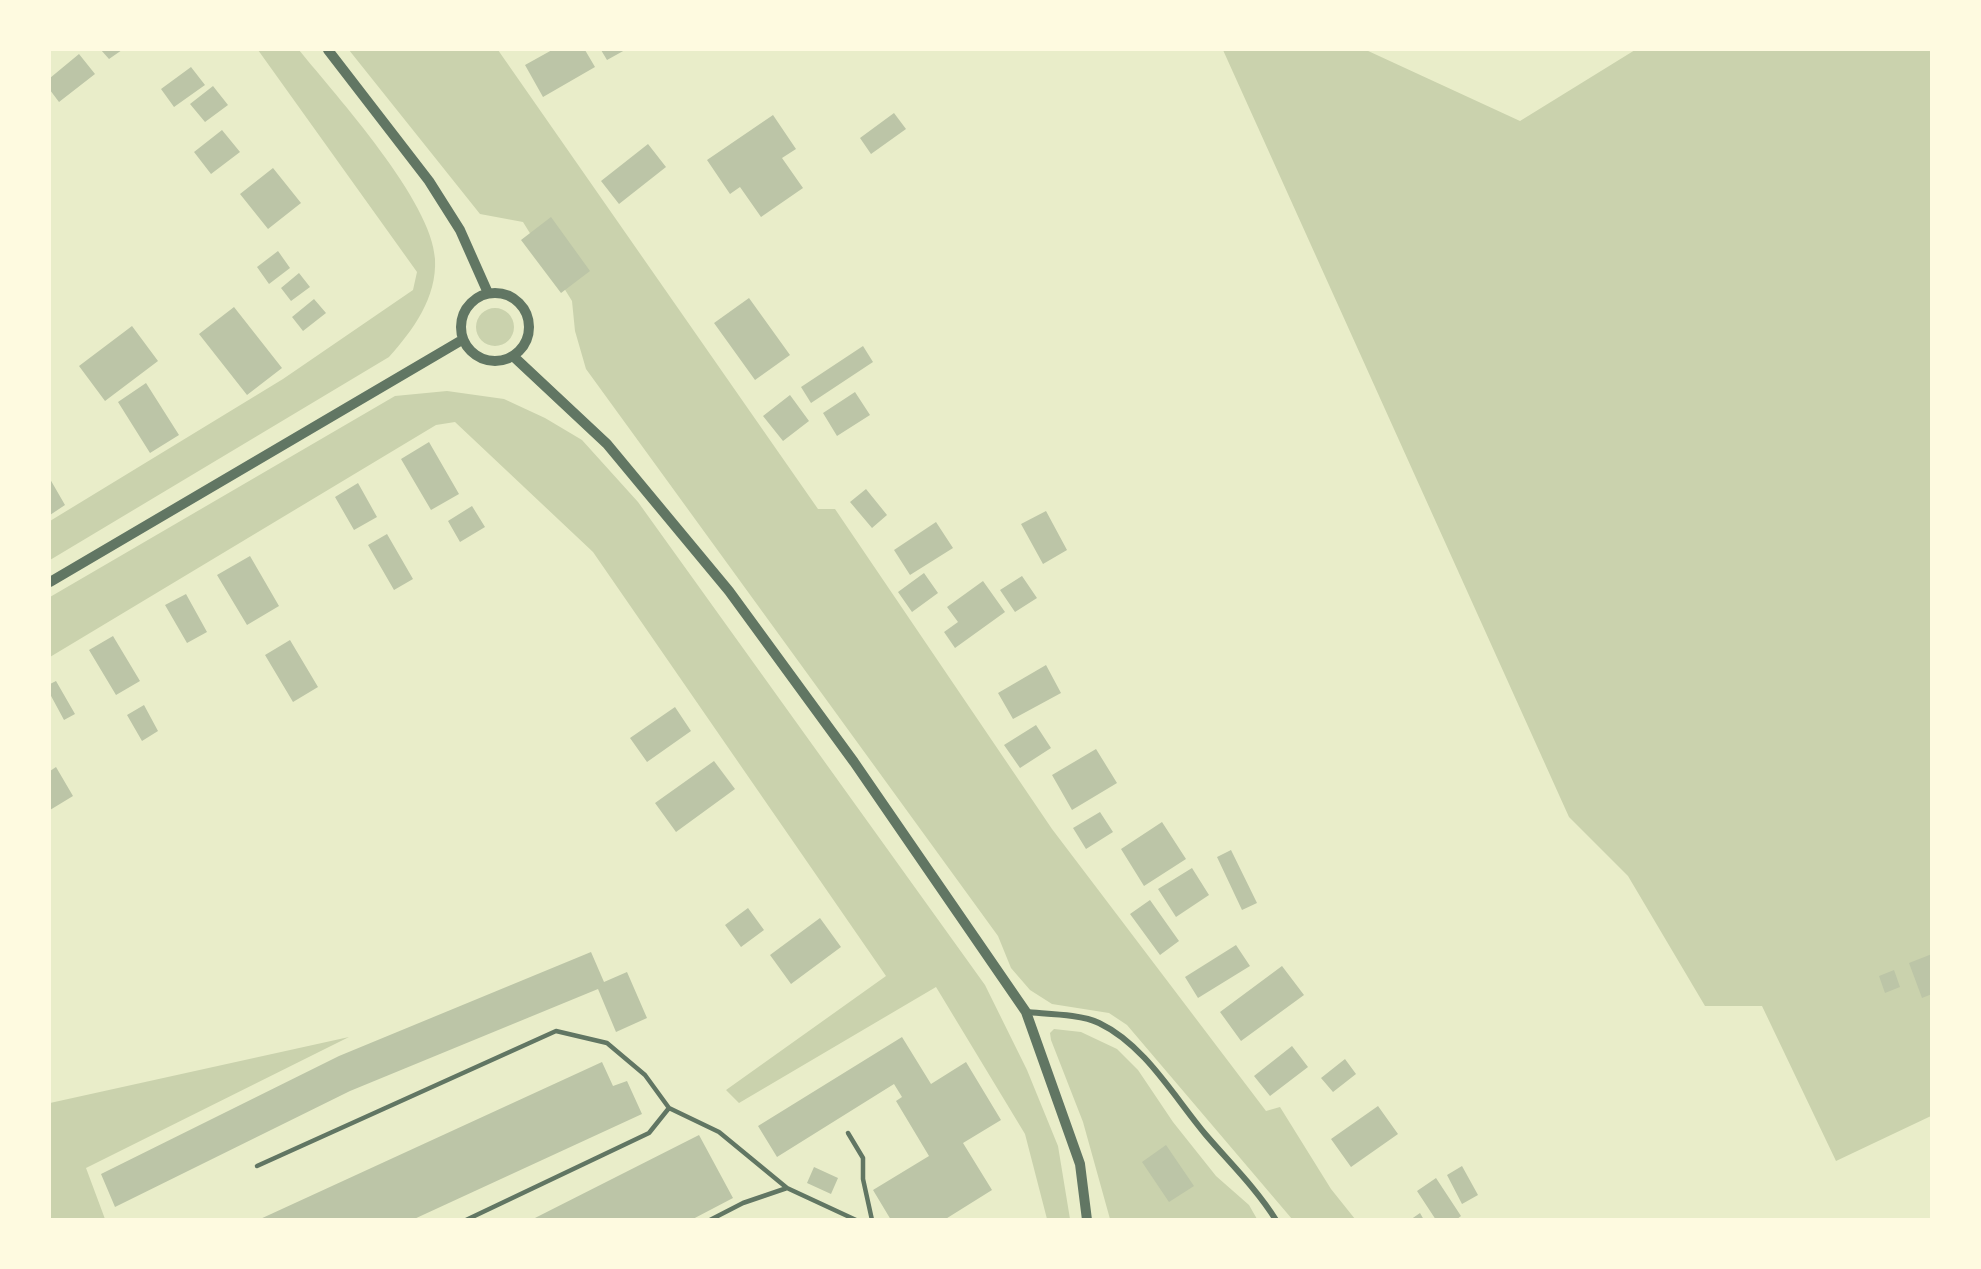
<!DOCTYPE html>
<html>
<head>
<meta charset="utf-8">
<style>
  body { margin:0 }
  #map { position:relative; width:1981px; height:1269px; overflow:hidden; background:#e9edc9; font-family:"Roboto Condensed",sans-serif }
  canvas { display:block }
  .frame { position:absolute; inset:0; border:51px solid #fefae0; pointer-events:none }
</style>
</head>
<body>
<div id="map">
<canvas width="1981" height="1269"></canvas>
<div class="frame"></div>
</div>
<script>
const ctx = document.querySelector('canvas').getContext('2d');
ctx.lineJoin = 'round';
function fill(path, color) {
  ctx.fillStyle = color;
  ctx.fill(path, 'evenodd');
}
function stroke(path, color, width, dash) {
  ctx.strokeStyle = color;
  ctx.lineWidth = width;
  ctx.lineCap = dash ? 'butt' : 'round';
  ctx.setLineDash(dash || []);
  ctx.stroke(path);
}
fill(new Path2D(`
  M258,50H299C337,97 432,201 435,259C437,298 413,330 389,357L50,560V521L283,379L413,290L417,272Z
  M349,50H498L818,509H835L1052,829L1266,1111L1280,1107L1331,1189L1355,1219H1292L1127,1025L1109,1013L1052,1004L1030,990L1011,968L998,936L586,369L575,331L572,301L523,222L480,214Z
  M1223,50H1366L1520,121L1635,50H1931V1116L1836,1161L1762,1006H1705L1628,876L1569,817Z
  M476 327a19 19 0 1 1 38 0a19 19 0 1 1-38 0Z
  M447,391L504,399L545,418L582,440L638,502L985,985L1027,1070L1058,1146L1070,1219H1047L1025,1134L936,987L739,1103L726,1090L886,976L593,552L455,422L436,425L50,657V597L395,396Z
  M1054,1029L1081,1032L1117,1049L1138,1070L1173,1122L1216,1176L1249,1205L1257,1219H1110L1083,1122L1051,1040L1050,1033Z
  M349,1037L86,1168L105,1219H50V1103Z`), '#cad2ad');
fill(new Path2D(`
  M101,50H122L109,59Z
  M552,50H585L595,67L543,97L525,65Z
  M601,50H625L607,60Z
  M79,54L95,74L59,102L50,90V78Z
  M191,67L205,85L174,107L161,89Z
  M213,86L228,105L205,122L190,104Z
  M894,113L906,129L871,154L860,138Z
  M773,115L796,149L782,158L803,188L761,217L740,187L730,194L707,160Z
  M222,130L240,152L211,174L194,152Z
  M648,144L666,167L619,204L601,181Z
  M273,168L301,203L268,229L240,194Z
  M551,217L590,271L561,293L521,240Z
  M278,251L290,268L269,284L257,267Z
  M299,273L310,287L291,301L281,288Z
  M749,298L790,355L755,380L714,323Z
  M314,299L326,313L303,331L292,317Z
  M234,307L282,368L247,395L199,334Z
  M132,326L158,361L105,401L79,366Z
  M863,346L873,362L811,403L801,387Z
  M146,383L179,435L150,453L118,402Z
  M855,392L870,415L837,436L823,413Z
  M790,395L809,421L783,441L763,416Z
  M429,442L459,494L431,510L401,459Z
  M50,479L65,505L50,515Z
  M358,483L377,517L354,530L335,497Z
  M866,489L887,515L872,528L850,502Z
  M472,506L485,527L460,542L448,521Z
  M1046,511L1067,550L1043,564L1021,524Z
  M936,522L953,548L910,575L894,550Z
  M387,534L413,579L394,590L368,545Z
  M250,556L279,606L247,625L217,575Z
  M924,573L938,593L912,612L898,592Z
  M1022,576L1037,598L1015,612L1000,590Z
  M983,581L1005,612L955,648L944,632L958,622L947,607Z
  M186,594L207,632L187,643L165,605Z
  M113,636L140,681L116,695L89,650Z
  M290,640L318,687L293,702L265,655Z
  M1046,665L1061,693L1013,719L998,693Z
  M56,681L75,714L64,720L50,694V684Z
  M144,705L158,731L142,741L127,715Z
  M675,707L691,731L647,762L630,738Z
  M1036,725L1051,748L1020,768L1004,745Z
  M1096,749L1117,783L1072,810L1052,775Z
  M714,761L735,789L676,832L655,803Z
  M56,767L73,796L50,810V771Z
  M1100,812L1113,832L1086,849L1073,828Z
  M1162,822L1186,859L1144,886L1121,849Z
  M1231,850L1257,903L1242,910L1217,857Z
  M1192,868L1209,895L1176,917L1158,889Z
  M1150,900L1179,941L1160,955L1130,914Z
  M748,908L764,930L741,947L725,925Z
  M820,918L841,947L791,984L770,955Z
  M1236,945L1250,966L1198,998L1185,977Z
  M591,952L604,982L627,972L647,1018L616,1032L598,989L350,1091L115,1207L101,1174L339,1056Z
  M1932,954V994L1922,998L1909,963Z
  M1282,966L1304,995L1241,1041L1220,1012Z
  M1894,970L1900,987L1885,993L1879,976Z
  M902,1037L931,1084L966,1062L1001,1120L963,1143L992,1190L944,1220H891L873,1190L929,1156L896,1101L902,1097L894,1084L777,1157L758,1126Z
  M1292,1046L1308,1067L1270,1096L1254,1076Z
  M1345,1059L1356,1074L1333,1092L1321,1078Z
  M602,1062L613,1086L627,1081L642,1114L412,1220H258Z
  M1378,1106L1398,1134L1351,1167L1331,1139Z
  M699,1135L733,1198L691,1220H531Z
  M1166,1145L1194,1186L1169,1202L1142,1162Z
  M1462,1166L1478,1195L1462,1204L1447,1175Z
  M814,1167L838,1178L831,1194L807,1183Z
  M1436,1178L1461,1216L1456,1220H1436L1417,1191Z
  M1420,1213L1424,1220H1410Z`), '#bcc5a7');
stroke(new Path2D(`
  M848,1133L863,1158V1179L872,1220
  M257,1166L556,1031L607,1043L645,1075L669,1108L719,1132L787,1188L856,1220
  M466,1220L649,1133L669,1108
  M710,1220L743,1203L787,1188`), '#617663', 4.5);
stroke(new Path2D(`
  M1026,1012C1046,1014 1081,1014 1099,1023C1145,1045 1174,1097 1206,1135C1230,1163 1256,1188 1276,1220`), '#617663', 6);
stroke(new Path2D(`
  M328,50L429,181L460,230L488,293
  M461 327a34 34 0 1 1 68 0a34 34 0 1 1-68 0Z
  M513,356L607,444L729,591L854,762L1026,1012L1080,1164L1087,1220
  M50,582L462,340`), '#617663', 10);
</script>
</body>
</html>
